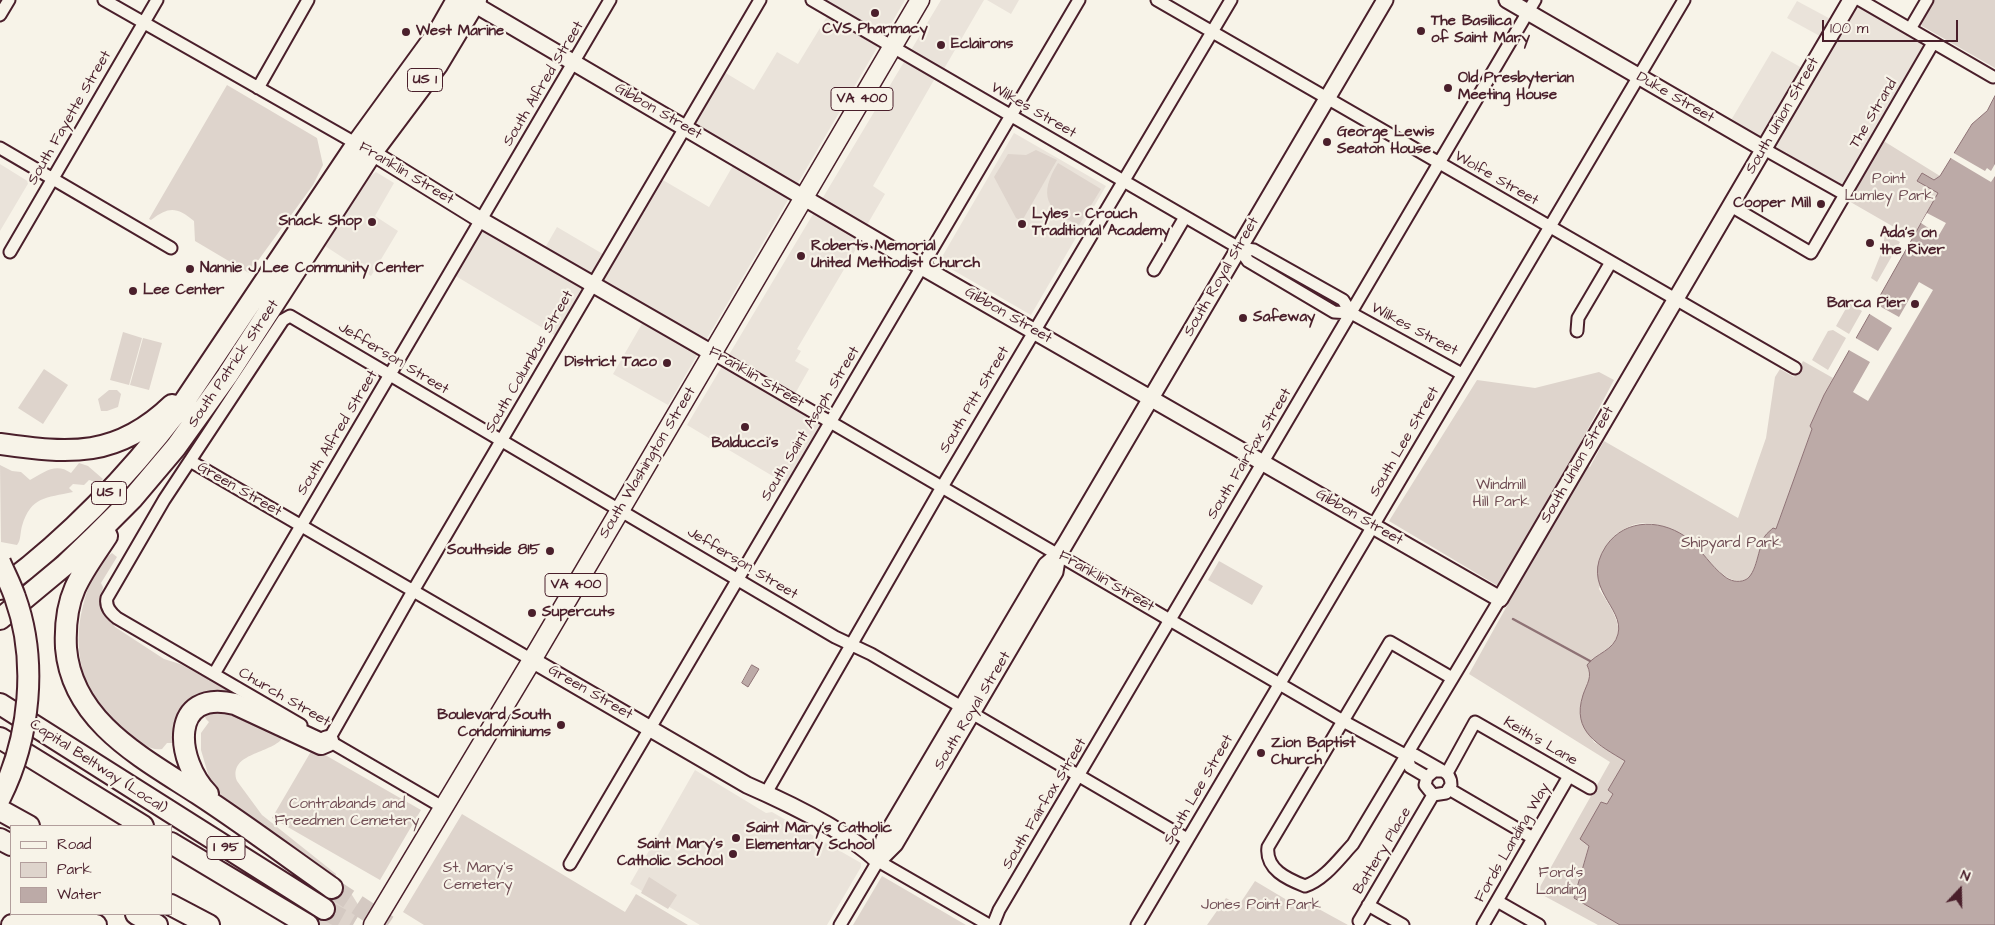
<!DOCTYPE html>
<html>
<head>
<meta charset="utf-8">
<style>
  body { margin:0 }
  #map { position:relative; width:1995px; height:925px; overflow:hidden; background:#f7f3e8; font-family:"Architects Daughter",sans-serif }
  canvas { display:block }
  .legend { position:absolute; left:10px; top:825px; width:162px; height:90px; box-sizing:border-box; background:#f7f3e8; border:1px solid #b29e9c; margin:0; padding:6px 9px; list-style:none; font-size:15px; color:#4a1f2b }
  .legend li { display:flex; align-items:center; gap:10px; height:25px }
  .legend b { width:25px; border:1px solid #b29e9c }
  .north { position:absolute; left:1935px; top:865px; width:50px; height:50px; -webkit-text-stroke:4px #f7f3e8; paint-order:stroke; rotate:21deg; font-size:14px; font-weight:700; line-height:20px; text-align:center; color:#4a1f2b }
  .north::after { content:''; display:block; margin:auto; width:18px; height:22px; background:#4a1f2b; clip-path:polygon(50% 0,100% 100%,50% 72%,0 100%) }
  .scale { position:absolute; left:1822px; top:20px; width:136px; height:22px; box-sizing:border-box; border:2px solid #4a1f2b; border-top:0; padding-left:6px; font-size:15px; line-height:18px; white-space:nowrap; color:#4a1f2b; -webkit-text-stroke:4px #f7f3e8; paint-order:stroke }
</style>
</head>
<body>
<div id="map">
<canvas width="1995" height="925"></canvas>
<ul class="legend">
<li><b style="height:6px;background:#f7f3e8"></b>Road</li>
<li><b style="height:14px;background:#ded4cc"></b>Park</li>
<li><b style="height:14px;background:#bcaaa7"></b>Water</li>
</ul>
<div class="north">N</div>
<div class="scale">100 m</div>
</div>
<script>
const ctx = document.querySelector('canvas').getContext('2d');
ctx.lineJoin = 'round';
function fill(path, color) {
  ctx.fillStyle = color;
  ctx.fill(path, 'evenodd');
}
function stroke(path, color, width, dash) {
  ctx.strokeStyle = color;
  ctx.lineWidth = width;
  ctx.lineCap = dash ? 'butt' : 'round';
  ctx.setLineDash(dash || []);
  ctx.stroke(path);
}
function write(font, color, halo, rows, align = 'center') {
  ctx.font = font + ' "Architects Daughter",sans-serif';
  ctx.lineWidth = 4.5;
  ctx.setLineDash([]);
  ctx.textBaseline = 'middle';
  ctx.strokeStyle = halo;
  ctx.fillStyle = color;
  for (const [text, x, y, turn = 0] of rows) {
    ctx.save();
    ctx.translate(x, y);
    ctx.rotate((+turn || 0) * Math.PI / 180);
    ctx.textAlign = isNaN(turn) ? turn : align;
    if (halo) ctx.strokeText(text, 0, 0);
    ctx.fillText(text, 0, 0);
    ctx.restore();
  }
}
fill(new Path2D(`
  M814,0H905L668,405L613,374L647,315L593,283L561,339L449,272L481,219L542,253L557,227L608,257L656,176L709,207L738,157L685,126L719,69L754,90L777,52L798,64L831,10Z
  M941,0H984L941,74L938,73L873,186L885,194L864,230L866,232L797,349L801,351L795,361L809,369L792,399L831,421L791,487L687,425Z
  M987,0H1019L1011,14Z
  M1851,0L1942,44L1847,200L1727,127L1772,51L1809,72L1827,40L1787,18L1797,1L1838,23Z
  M1014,133L1106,186L1031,315L939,262Z
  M0,164L29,182L0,231Z
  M376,172L394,183L375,216L398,231L371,276L325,246L370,177Z
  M695,770L766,813L772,812L861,863V867L827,925H700L630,884Z`), '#eae3da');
fill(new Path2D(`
  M1931,0H1995V68L1922,26L1920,22Z
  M227,85L317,138L323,165L313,185L249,273L195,241L194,221C177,207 169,206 151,220L149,219Z
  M1882,140L1940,176L1935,180L1917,181L1939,193L1913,238L1847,200Z
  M1036,150L1057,160L1022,221L1016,218L994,177L1008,154L1026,155Z
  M1058,163L1101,189L1079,225C1046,211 1038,195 1058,163Z
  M1885,234L1900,242L1877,282L1871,278L1882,251Z
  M1849,303L1862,311L1849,334L1836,326Z
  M1833,330L1846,338L1828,370L1812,360L1828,331Z
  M123,332L142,338L129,385L110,380Z
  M143,338L162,343L149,390L130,385Z
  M1803,361L1833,378L1810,426L1812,429L1776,529L1765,536C1763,542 1753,572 1751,575C1731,598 1702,549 1688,539C1675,530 1653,520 1637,524C1630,525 1623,530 1616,534L1599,589C1609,605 1631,633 1609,649C1601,655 1594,657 1587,665L1591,677L1583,696L1586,730L1594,742L1626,761L1608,790L1613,794L1607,804L1601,802L1574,898L1620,925H1598L1537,892L1610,762L1469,674L1513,595L1389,521L1477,380L1535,388L1599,372L1614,380L1573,457L1590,467L1604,441L1738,518L1766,438L1775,377L1780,369L1794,377Z
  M44,369L68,385L43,424L18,408Z
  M109,390H117L121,394L118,407L107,411H101L98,399Z
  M79,463L88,466L103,479L99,483L89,480L84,485L73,484L69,488L73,492C46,498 31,496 22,526C20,533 21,540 17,545L1,542L0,465L12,471L21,472L30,480C44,472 56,462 71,473Z
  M112,553L117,557L101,583L103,587L100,605L115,627L164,659L180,664L234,693L216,696L174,743H167L162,749C150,751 141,742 132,736C85,705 69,654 84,602C89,584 95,564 112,553Z
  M1219,561L1263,586L1252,605L1208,580Z
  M209,709L237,713L282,736L281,740C267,754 228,754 237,781L262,815L336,874L335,878L349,890L362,911L352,925H317L335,878L226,800L211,784L201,750V733L209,722L206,719L204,714Z
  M313,748L421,810L380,880L272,818Z
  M462,814L625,912L636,894L688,925H424L403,912Z
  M882,876L966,925H853Z
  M649,877L677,895L668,909L641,893Z
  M1255,881L1297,906L1306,902L1348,925H1207L1226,898L1239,905Z`), '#ded4cc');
const water = new Path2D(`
  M1995,96V925H1620L1574,898L1589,846L1580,839L1601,802L1607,804L1613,794L1608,790L1625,761C1599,745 1571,732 1583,695C1587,683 1593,677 1587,665C1596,653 1614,651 1618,634C1625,607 1579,587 1606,546C1626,517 1664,519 1690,540C1702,551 1711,566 1724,576C1730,581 1738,583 1745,580C1757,575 1758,547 1765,536C1767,533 1771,530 1773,528L1776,529L1812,429L1810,426L1824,395L1938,193L1917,181L1922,173L1934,180L1940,176L1972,124L1987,111Z
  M752,665L759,669L748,687L742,683Z`);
fill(water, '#bcaaa7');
stroke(water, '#8e7275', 1);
fill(new Path2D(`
  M1952,152L1985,171L1987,168L1991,171L1995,164V176L1991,182L1949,157Z
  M1927,213L1946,223L1939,235L1921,223Z
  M1919,282L1933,290L1868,401L1853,392L1870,362L1847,349L1854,337L1878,351L1892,328L1868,313L1874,303L1899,317Z`), '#f7f3e8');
stroke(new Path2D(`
  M1513,619L1590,661`), '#8e7275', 2.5);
stroke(new Path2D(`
  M332,888L388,925
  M324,909L353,925`), '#d4c9c2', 20, [20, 10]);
const street = new Path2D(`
  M104,0L357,144
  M812,0L1239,248L1248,261L1334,312L1351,313L1462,374
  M1157,0L1795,368
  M1860,0L1993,77
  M0,15L9,0
  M1910,29L1927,0
  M258,88L308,0
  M0,148L171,248
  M1764,149L1844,194
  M1731,206L1811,253L1933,43
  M1239,248L1254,250L1343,300L1351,313
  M10,252L157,0
  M1154,270L1185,217
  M1577,331L1578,318L1611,262
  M712,353L1343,721L1407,756
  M190,461L532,660
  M214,674L610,0
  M1452,678L1390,642L1268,847C1265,869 1287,879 1305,886C1324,880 1339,859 1353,844L1500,599
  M301,725L117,618C111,613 105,607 107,598L164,500L283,320L290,316L835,637L871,654L1187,839
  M324,738L444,808
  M328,741L413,591L760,0
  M1447,773L1475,722L1590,788
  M1427,777L1410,767L1407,756L1415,755L1443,771C1449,774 1451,778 1451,785L1446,793L1433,795L1425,785L1427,777L1434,771H1443
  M1449,789L1533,838
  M766,793L942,487L1231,0
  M570,864L1079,0
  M1497,901L1539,925
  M1368,905L1403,925
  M1359,921L1433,795
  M840,925L878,861L989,925
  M993,925L999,910L1535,0
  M1137,925L1684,0
  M1483,925L1569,776`);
const secondary = new Path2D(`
  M467,0L922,267L1500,599L1851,0
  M1507,0L1764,149
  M363,147L481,220L712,353
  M532,660L747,785C786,802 848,832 878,861
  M879,860L895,844L1055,572L1058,555
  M878,861L884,839L1046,565L1058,555L1064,546L1385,0`);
const primary = new Path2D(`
  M373,925L532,660L920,0`);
const highway = new Path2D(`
  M0,444C70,454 117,458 172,405
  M107,536C96,553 83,570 75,588C67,606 65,628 66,648C72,722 143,758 198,794C244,824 288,857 332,888
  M0,589C69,538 128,476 180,408L357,144L440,30L457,0
  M0,619L65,565L95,536L132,499L176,447L227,376L372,152L437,65L476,0
  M0,704L324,909
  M0,738L143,826
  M208,794C175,760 169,688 235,704L321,744L328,741
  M0,810L29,826
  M0,839L11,845
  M171,843L308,925
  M171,905L209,925
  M136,914L157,925
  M12,925L50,922L96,925`);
stroke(street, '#4a1f2b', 15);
stroke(secondary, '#4a1f2b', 19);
stroke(primary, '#4a1f2b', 21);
stroke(highway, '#4a1f2b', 24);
stroke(street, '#f7f3e8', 11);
stroke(secondary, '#f7f3e8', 15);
stroke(primary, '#f7f3e8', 18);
stroke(highway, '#f7f3e8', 20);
const highwayBridge = new Path2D(`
  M0,562C5,574 11,585 15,597C38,661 30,738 0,798`);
stroke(highwayBridge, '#4a1f2b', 24, []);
stroke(highwayBridge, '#f7f3e8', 20);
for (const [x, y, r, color] of [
  [875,13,5,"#4a1f2b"],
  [1421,31,5,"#4a1f2b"],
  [406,32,5,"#4a1f2b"],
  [941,45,5,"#4a1f2b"],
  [1448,88,5,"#4a1f2b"],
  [1327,142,5,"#4a1f2b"],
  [1821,204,5,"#4a1f2b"],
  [372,222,5,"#4a1f2b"],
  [1022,224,5,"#4a1f2b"],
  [1870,243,5,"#4a1f2b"],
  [801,256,5,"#4a1f2b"],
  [190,269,5,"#4a1f2b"],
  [133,291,5,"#4a1f2b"],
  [1915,304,5,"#4a1f2b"],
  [1243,318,5,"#4a1f2b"],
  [667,363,5,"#4a1f2b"],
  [745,427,5,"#4a1f2b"],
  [550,551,5,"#4a1f2b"],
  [532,613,5,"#4a1f2b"],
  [561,725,5,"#4a1f2b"],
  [1261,753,5,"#4a1f2b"],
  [736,838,5,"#4a1f2b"],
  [733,854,5,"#4a1f2b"]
]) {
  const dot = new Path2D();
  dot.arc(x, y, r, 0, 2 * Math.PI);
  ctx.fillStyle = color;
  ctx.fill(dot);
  stroke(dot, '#f7f3e8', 2);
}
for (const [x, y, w] of [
  [425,80,35],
  [862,99,62],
  [109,493,35],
  [576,585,62],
  [226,848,38]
]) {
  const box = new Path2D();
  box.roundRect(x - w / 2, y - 11.5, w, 23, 4);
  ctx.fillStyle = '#f7f3e8';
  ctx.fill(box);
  stroke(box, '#4a1f2b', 1);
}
write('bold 14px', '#4a1f2b', null, [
  ["US 1",425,80],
  ["VA 400",862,99],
  ["US 1",109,493],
  ["VA 400",576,585],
  ["I 95",226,848]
]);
write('bold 15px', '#4a1f2b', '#f7f3e8', [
  ["The Basilica",1431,22],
  ["of Saint Mary",1431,39],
  ["CVS Pharmacy",875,30,"center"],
  ["West Marine",416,32],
  ["Eclairons",951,45],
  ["Old Presbyterian",1458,79],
  ["Meeting House",1458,96],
  ["George Lewis",1337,133],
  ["Seaton House",1337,150],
  ["Cooper Mill",1811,204,"right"],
  ["Lyles - Crouch",1032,215],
  ["Traditional Academy",1032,232],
  ["Snack Shop",362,222,"right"],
  ["Ada's on",1880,234],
  ["the River",1880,251],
  ["Roberts Memorial",811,247],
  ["United Methodist Church",811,264],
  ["Nannie J Lee Community Center",200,269],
  ["Lee Center",143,291],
  ["Barca Pier",1905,304,"right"],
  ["Safeway",1253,318],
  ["District Taco",657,363,"right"],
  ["Balducci's",745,444,"center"],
  ["Southside 815",540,551,"right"],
  ["Supercuts",542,613],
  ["Boulevard South",551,716,"right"],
  ["Condominiums",551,733,"right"],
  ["Zion Baptist",1271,744],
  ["Church",1271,761],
  ["Saint Mary's Catholic",746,829],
  ["Elementary School",746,846],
  ["Saint Mary's",723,845,"right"],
  ["Catholic School",723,862,"right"]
], 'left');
write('15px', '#4a1f2b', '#f7f3e8', [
  ["South Alfred Street",544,84,-59],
  ["Duke Street",1675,98,30],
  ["Wilkes Street",1033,111,30],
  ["Gibbon Street",658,112,30],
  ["The Strand",1874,114,-59],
  ["South Union Street",1783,116,-60],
  ["South Fayette Street",70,118,-60],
  ["Franklin Street",406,174,31],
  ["Wolfe Street",1496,179,30],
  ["South Royal Street",1222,277,-60],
  ["Gibbon Street",1008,316,30],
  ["Wilkes Street",1414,330,28],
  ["Jefferson Street",393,359,31],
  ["South Columbus Street",530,362,-60],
  ["South Patrick Street",234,364,-56],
  ["Franklin Street",756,378,30],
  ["South Pitt Street",975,400,-59],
  ["South Saint Asaph Street",811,424,-59],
  ["South Alfred Street",338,433,-59],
  ["South Lee Street",1405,442,-60],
  ["South Fairfax Street",1250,454,-59],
  ["South Washington Street",648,463,-59],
  ["South Union Street",1578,465,-60],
  ["Green Street",239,490,30],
  ["Gibbon Street",1359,518,30],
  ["Jefferson Street",742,564,31],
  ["Franklin Street",1106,582,30],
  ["Green Street",590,693,30],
  ["Church Street",284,698,30],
  ["South Royal Street",973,711,-59],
  ["Keith's Lane",1540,742,30],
  ["Capital Beltway (Local)",98,767,33],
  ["South Lee Street",1199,790,-60],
  ["South Fairfax Street",1045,804,-59],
  ["Fords Landing Way",1513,843,-60],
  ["Battery Place",1383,851,-59]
]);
write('15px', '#6f4c53', '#f7f3e8', [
  ["Point",1889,180],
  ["Lumley Park",1889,197],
  ["Windmill",1501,486],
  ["Hill Park",1501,503],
  ["Shipyard Park",1731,544],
  ["Contrabands and",347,805],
  ["Freedmen Cemetery",347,822],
  ["St. Mary's",478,869],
  ["Cemetery",478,886],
  ["Ford's",1561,874],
  ["Landing",1561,891],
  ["Jones Point Park",1261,906]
]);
</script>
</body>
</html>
